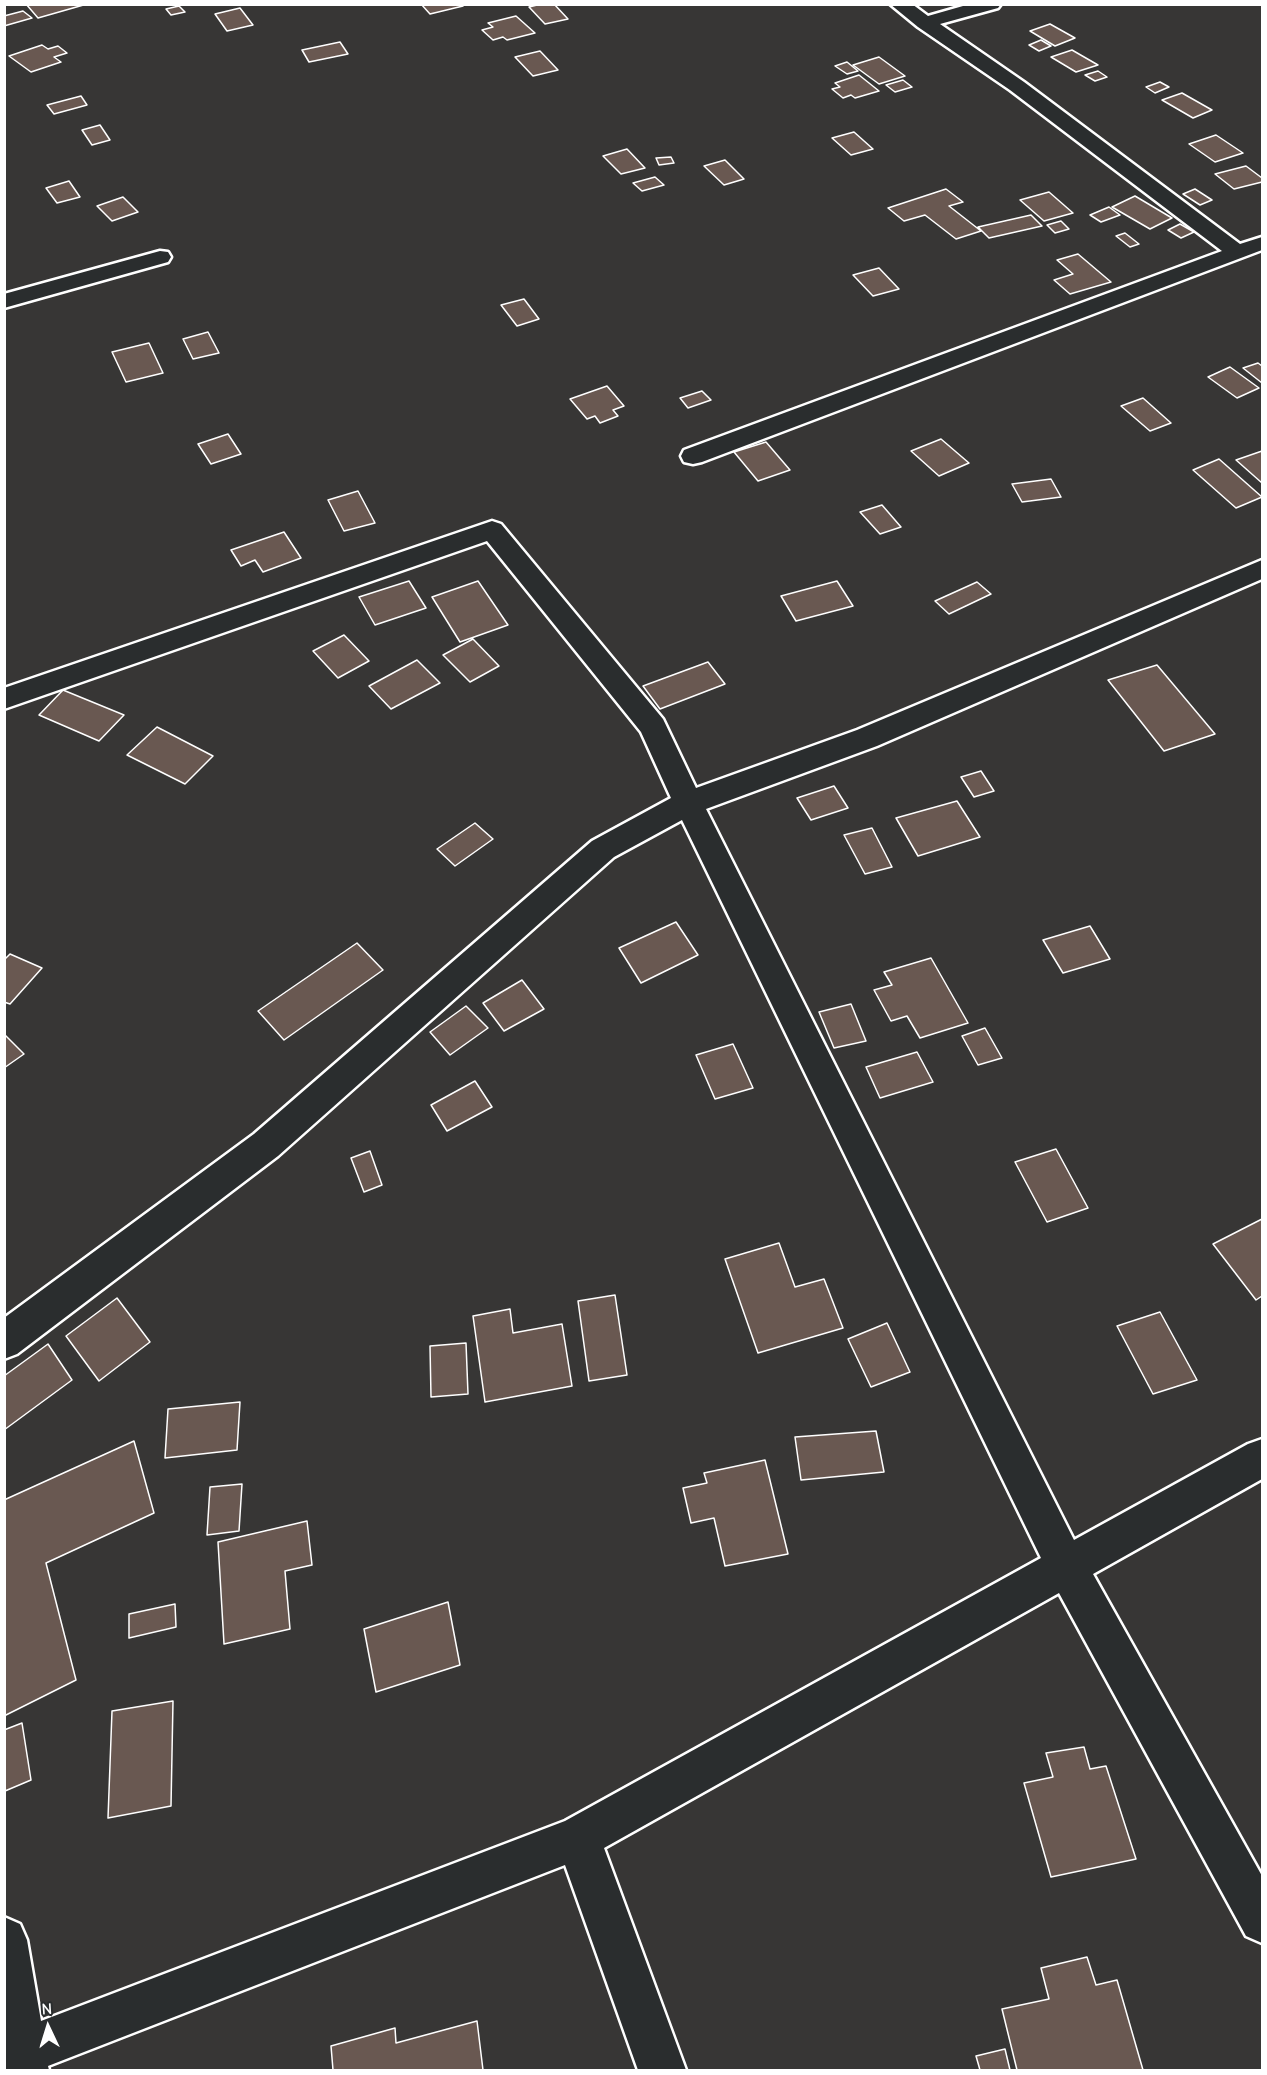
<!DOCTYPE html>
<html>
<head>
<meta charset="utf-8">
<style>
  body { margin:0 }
  #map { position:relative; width:1267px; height:2075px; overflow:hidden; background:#373635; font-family:"Comic Neue",sans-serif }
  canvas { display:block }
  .frame { position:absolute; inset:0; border:6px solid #fff; pointer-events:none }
  .north { position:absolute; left:18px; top:1997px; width:60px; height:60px; -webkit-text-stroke:4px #2a2d2e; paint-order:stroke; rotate:356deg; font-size:16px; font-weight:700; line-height:24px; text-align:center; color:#fff }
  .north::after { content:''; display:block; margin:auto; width:21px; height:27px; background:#fff; clip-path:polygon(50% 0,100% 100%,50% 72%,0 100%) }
</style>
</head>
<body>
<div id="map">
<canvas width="1267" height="2075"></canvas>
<div class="frame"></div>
<div class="north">N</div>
</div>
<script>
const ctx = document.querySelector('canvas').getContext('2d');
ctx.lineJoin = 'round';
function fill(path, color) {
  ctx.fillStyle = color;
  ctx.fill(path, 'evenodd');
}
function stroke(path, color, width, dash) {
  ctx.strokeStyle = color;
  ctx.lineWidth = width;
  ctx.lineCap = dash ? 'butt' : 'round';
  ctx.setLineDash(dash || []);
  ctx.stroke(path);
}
const building = new Path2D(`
  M26,4H87L38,18Z
  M421,4H462L463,6L430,14Z
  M541,4H554L568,19L545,24L529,7Z
  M179,6L185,12L171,15L166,9Z
  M240,8L253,25L227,31L215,14Z
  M23,11L32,18L4,26V16Z
  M516,16L535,33L507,40L503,37L493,40L482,30L493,27L488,23Z
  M1050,24L1075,38L1055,46L1030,31Z
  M1041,40L1051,46L1039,51L1029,45Z
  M340,42L348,54L309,62L302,50Z
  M42,45L48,49L58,46L67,53L54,57L61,62L31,72L9,56Z
  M1072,50L1098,65L1076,72L1051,57Z
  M540,51L558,70L533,76L515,57Z
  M879,57L905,76L879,84L853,65Z
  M847,62L858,71L847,74L835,66Z
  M1098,71L1107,77L1095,81L1085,75Z
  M859,75L879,91L855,98L851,95L843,98L832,89L840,87L835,83Z
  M903,80L912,87L895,92L886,85Z
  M1160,82L1169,87L1155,93L1146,87Z
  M1182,93L1212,110L1193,118L1162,100Z
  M81,96L87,105L54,114L47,105Z
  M100,125L110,140L92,145L82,130Z
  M854,132L873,149L851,155L832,138Z
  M1216,135L1243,153L1215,162L1189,144Z
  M627,149L645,168L621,174L603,156Z
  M671,157L674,163L659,165L656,158Z
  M725,160L744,179L724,185L704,166Z
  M1246,166L1262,178V182L1234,189L1215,174Z
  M655,177L664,185L642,191L633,183Z
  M69,181L80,197L57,203L46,188Z
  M946,189L963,202L949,206L981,231L956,239L925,215L904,221L888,208Z
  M1195,189L1212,200L1200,205L1183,194Z
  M1049,192L1073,213L1044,221L1020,200Z
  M1135,196L1172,218L1150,229L1112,207Z
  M123,197L138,212L112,221L97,206Z
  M1109,207L1120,215L1101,222L1090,215Z
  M1031,215L1042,226L989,238L978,227Z
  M1061,221L1069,229L1055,233L1047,225Z
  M1180,224L1194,232L1181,238L1168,230Z
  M1125,233L1139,244L1130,247L1116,236Z
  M1078,254L1111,282L1070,294L1054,280L1073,274L1057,260Z
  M879,268L899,289L873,296L853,275Z
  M524,299L539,319L517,326L501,305Z
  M208,332L219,353L193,359L183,339Z
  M149,343L163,373L126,382L112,352Z
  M1258,363L1262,366V383L1243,368Z
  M1230,367L1259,388L1237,398L1208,377Z
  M607,386L624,406L613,410L618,416L600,423L595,416L587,419L570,399Z
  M702,391L711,400L688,408L680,398Z
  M1143,398L1171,423L1150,431L1121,406Z
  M228,434L241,454L211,464L198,444Z
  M941,439L969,463L939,476L911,451Z
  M766,442L790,470L758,481L734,452Z
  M1262,451V483L1236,460Z
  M1219,459L1262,497L1236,508L1193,470Z
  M1051,479L1061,497L1022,502L1012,484Z
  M358,491L375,523L344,531L328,500Z
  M882,505L901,527L880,534L860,512Z
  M284,532L301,558L263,572L255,560L241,566L231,550Z
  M409,581L426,608L375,625L359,597Z
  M478,581L508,625L460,642L432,597Z
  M837,581L853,606L796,621L781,596Z
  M977,582L991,594L949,614L935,601Z
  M344,635L369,661L338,678L313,651Z
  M473,639L499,666L470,682L443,655Z
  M417,660L440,683L391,709L369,686Z
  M708,662L725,684L660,709L643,686Z
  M1157,665L1215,734L1164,751L1108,680Z
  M63,690L124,715L99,741L39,715Z
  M157,727L213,756L185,784L127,755Z
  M981,771L994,791L974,797L961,777Z
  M834,786L848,808L811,820L797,798Z
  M957,801L980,837L918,856L896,818Z
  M475,823L493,839L455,866L437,849Z
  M872,828L892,867L865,874L844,835Z
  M676,922L698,955L641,983L619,948Z
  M1090,926L1110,959L1063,973L1043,940Z
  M357,943L383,970L284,1040L258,1011Z
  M10,954L42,968L10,1004L4,1002V960Z
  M931,958L968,1023L920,1038L907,1016L891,1021L874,990L892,985L884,972Z
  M522,980L544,1009L504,1031L483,1003Z
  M851,1004L866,1041L834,1048L819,1012Z
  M466,1006L488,1028L450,1055L430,1032Z
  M985,1028L1002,1058L978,1065L962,1036Z
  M4,1034L24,1054L4,1068Z
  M733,1044L753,1088L715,1099L696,1055Z
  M917,1052L933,1082L880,1098L866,1067Z
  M475,1081L492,1107L447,1131L431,1105Z
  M1056,1149L1088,1208L1047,1222L1015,1162Z
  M370,1151L382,1185L364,1192L351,1158Z
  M1262,1219V1296L1256,1300L1213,1244Z
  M779,1243L795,1287L824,1279L843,1328L758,1353L725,1259Z
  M615,1295L627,1375L589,1381L578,1301Z
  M117,1298L150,1342L99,1381L66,1336Z
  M510,1309L513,1333L562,1324L572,1386L485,1402L473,1316Z
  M1160,1312L1197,1380L1153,1394L1117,1326Z
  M887,1323L910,1372L871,1387L848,1339Z
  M466,1343L468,1394L431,1397L430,1346Z
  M48,1344L72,1380L4,1430V1376Z
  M240,1402L237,1450L165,1458L168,1409Z
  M876,1431L884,1472L801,1480L795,1437Z
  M134,1441L154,1513L46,1563L76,1680L4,1716V1500Z
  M765,1460L788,1554L725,1566L714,1518L691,1523L683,1488L707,1483L704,1473Z
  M242,1484L239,1531L207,1535L210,1487Z
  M307,1521L312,1565L285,1571L290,1629L224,1644L218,1542Z
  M448,1602L460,1665L376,1692L364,1629Z
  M175,1604L176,1627L129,1638V1614Z
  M173,1701L171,1806L108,1818L112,1711Z
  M22,1723L31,1780L5,1791L4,1730Z
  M1084,1747L1090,1769L1106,1766L1136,1859L1051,1877L1024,1783L1053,1777L1046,1753Z
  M1087,1957L1096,1985L1117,1980L1143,2070H1017L1002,2009L1049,1999L1041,1968Z
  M477,2021L483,2070H333L331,2046L395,2028L396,2043Z
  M1005,2049L1010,2070H980L976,2056Z`);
fill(building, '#695851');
stroke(building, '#fff', 1.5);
const minor = new Path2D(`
  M890,4H912L928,16L970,4H1001L998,8L940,24L1024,82L1240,244L1262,237V250L702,462L693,464L684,462L681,456L684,450L1222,251L1010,90L918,27Z
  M160,251L168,252L171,257L168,262L4,308V294Z
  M492,521L501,524L663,719L696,788L857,730L1262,560V579L877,746L706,809L1074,1540L1248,1444L1262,1439V1479L1093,1574L1262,1876V1943L1246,1936L1059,1593L604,1848L686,2070H638L565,1865L48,2066L49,2070H4V1917L20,1924L27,1940L41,2021L565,1821L1041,1558L682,820L614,857L278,1156L17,1354L4,1359V1318L254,1134L592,841L671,798L641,732L487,541L4,709V688Z`);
stroke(minor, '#fff', 5);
fill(minor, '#2a2d2e');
</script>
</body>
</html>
